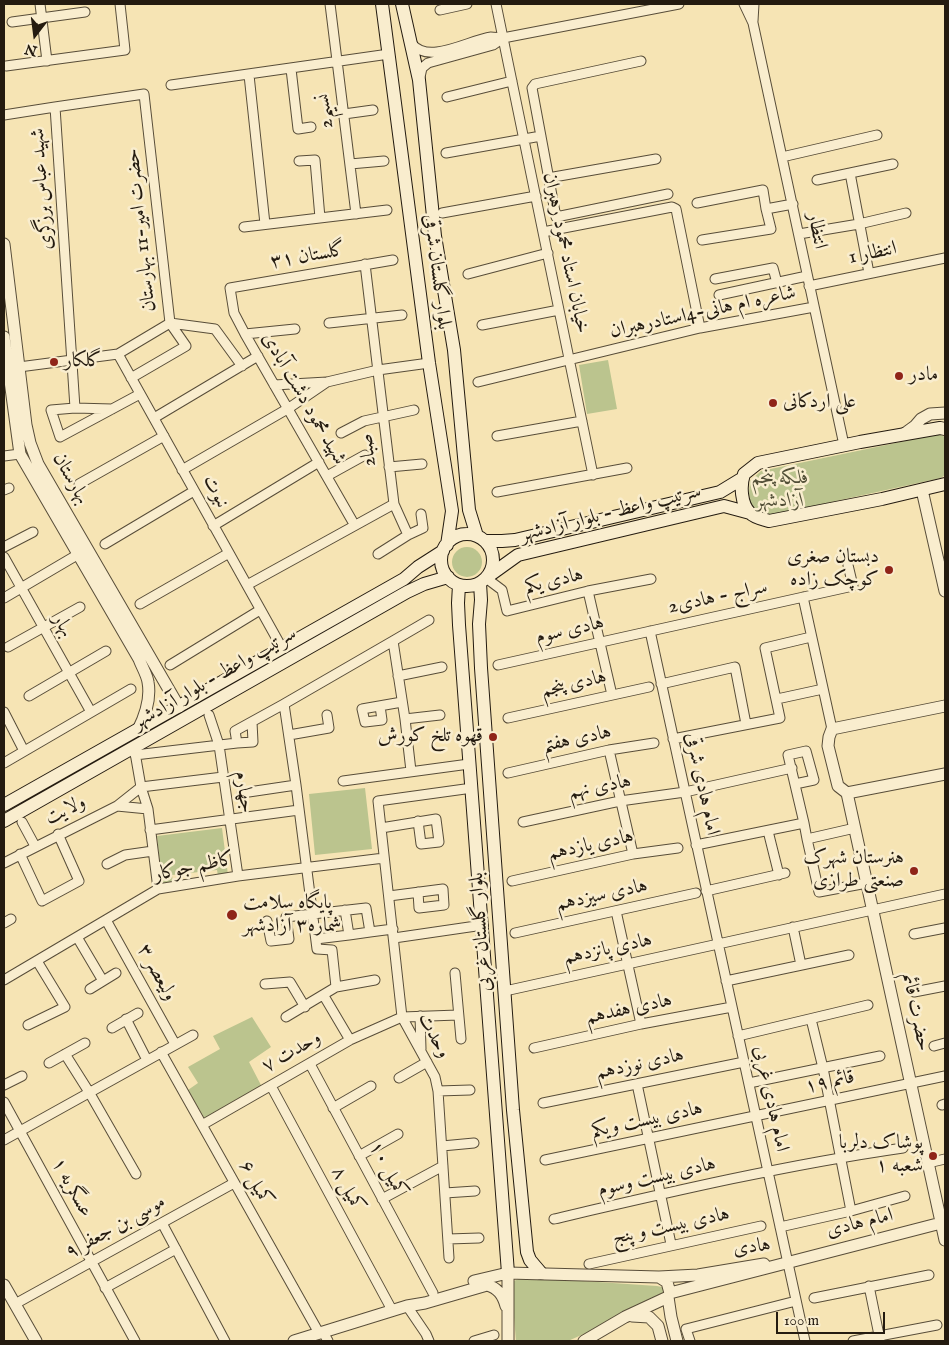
<!DOCTYPE html>
<html>
<head>
<meta charset="utf-8">
<style>
  body { margin:0 }
  #map { position:relative; width:949px; height:1345px; overflow:hidden; background:#f6e4b4; font-family:"IM FELL English",serif }
  canvas { display:block }
  .frame { position:absolute; inset:0; border:5px solid #241b10; pointer-events:none }
  .north { position:absolute; left:10px; top:10px; width:50px; height:50px; -webkit-text-stroke:4px #f9edce; paint-order:stroke; rotate:195deg; font-size:14px; font-weight:700; line-height:20px; text-align:center; color:#241b10 }
  .north::after { content:''; display:block; margin:auto; width:18px; height:22px; background:#241b10; clip-path:polygon(50% 0,100% 100%,50% 72%,0 100%) }
  .scale { position:absolute; left:776px; top:1312px; width:109px; height:22px; box-sizing:border-box; border:2px solid #241b10; border-top:0; padding-left:6px; font-size:15px; line-height:18px; white-space:nowrap; color:#241b10; -webkit-text-stroke:4px #f9edce; paint-order:stroke }
</style>
</head>
<body>
<div id="map">
<canvas width="949" height="1345"></canvas>
<div class="frame"></div>
<div class="north">N</div>
<div class="scale">100 m</div>
</div>
<script>
const ctx = document.querySelector('canvas').getContext('2d');
ctx.lineJoin = 'round';
function fill(path, color) {
  ctx.fillStyle = color;
  ctx.fill(path, 'evenodd');
}
function stroke(path, color, width, dash) {
  ctx.strokeStyle = color;
  ctx.lineWidth = width;
  ctx.lineCap = dash ? 'butt' : 'round';
  ctx.setLineDash(dash || []);
  ctx.stroke(path);
}
function write(font, color, halo, rows, align = 'center') {
  ctx.font = font + ' "IM FELL English",Amiri,serif';
  ctx.lineWidth = 5;
  ctx.setLineDash([]);
  ctx.textBaseline = 'middle';
  ctx.strokeStyle = halo;
  ctx.fillStyle = color;
  for (const [text, x, y, turn = 0] of rows) {
    ctx.save();
    ctx.translate(x, y);
    ctx.rotate((+turn || 0) * Math.PI / 180);
    ctx.textAlign = isNaN(turn) ? turn : align;
    if (halo) ctx.strokeText(text, 0, 0);
    ctx.fillText(text, 0, 0);
    ctx.restore();
  }
}
fill(new Path2D(`
  M608,360L617,409L587,414L579,365Z
  M939,434L945,437V475L941,478L763,517L752,510L749,494L750,481L761,471Z
  M452 562a15 15 0 1 1 30 0a15 15 0 1 1-30 0Z
  M365,788L372,849L315,855L309,794Z
  M222,828L228,875L218,876L217,870L172,875L173,883L162,884L157,836Z
  M252,1017L271,1047L249,1062L262,1087L205,1119L188,1090L198,1083L188,1067L220,1049L213,1036Z
  M524,1277L657,1286L662,1287L664,1291V1294L624,1316L568,1341H516L511,1282Z`), '#bbc48e');
const minor = new Path2D(`
  M40,4L47,61
  M330,4L356,214
  M496,4L593,475
  M744,4L753,23L844,445
  M440,10L467,4
  M753,21L754,4
  M12,22L85,12
  M412,44C429,65 469,40 491,37C495,37 499,38 503,38L679,4
  M641,61L535,84L532,88L556,217L668,194
  M6,66L125,50L120,4
  M291,69L298,129L311,127
  M249,75L265,224
  M420,77L422,68L428,63L493,45L503,38
  M171,85L389,54
  M447,97L512,81
  M344,114L373,110
  M4,115L55,107
  M446,153L541,136
  M782,157L877,135
  M299,161L315,160L320,218
  M350,164L384,161
  M850,173L869,273
  M548,178L656,159
  M817,180L893,164
  M697,203L763,190L766,209
  M442,213L536,196
  M244,227L387,210
  M543,232L672,207L676,209L700,328
  M799,234L859,224L906,213
  M702,240L771,229L766,209L793,204
  M365,264L394,504L408,535L378,554
  M468,274L548,253
  M715,279L773,268L777,283
  M809,286L945,258
  M719,295L807,276
  M170,323L215,329L242,366
  M329,323L402,315
  M482,325L559,310
  M245,334L295,329
  M118,354L282,648
  M19,367L118,354L170,323L144,94L55,107L75,408
  M131,378L186,346L170,323
  M478,382L700,328L814,307
  M274,385L327,382L378,370L429,363
  M112,409L75,408L51,410L60,437L140,394
  M154,418L258,356
  M341,433L364,421L414,410
  M497,436L582,421
  M4,456L20,454
  M389,467L422,464
  M182,470L289,408L327,382
  M327,476L365,455
  M79,484L164,436
  M4,490L9,488
  M497,492L627,468
  M354,524L245,334L234,313L230,288L393,260
  M213,526L319,462
  M408,535L423,528L421,514
  M105,544L194,491
  M4,547L33,532
  M4,557L91,712
  M486,578L502,590L507,611L588,591L651,579
  M247,585L394,504
  M588,591L612,695
  M803,597L832,729
  M4,598L77,555
  M140,604L229,553
  M650,631L805,1341
  M393,641L429,620
  M8,647L80,607
  M170,665L260,610
  M498,665L853,586L848,565
  M398,676L442,667
  M661,684L735,667L746,724
  M29,696L106,651
  M777,699L823,689
  M380,706L382,720L365,722L362,709L402,702
  M4,712L24,751
  M209,715L219,745L238,876
  M508,718L649,687
  M405,719L440,715
  M252,722L253,742L237,743L235,731L284,704
  M289,735L329,728L327,715
  M673,739L780,718L765,648L811,637
  M134,747L141,787L148,809L158,889
  M609,750L633,854
  M135,755L237,743
  M4,763L131,689
  M508,773L609,750L654,743
  M343,781L469,764
  M795,784L814,780L806,751L788,755L804,823
  M242,793L296,785
  M117,806L141,787L223,777
  M22,822L35,846
  M523,822L620,801L685,792L792,768
  M381,828L436,819L439,842L421,844L418,821
  M150,830L299,810
  M768,831L779,875
  M807,839L819,892L867,883
  M696,845L804,823L807,839L855,828
  M20,854L42,901L79,881L58,834
  M4,863L117,806L148,809
  M107,864L125,855L153,851
  M512,881L633,854L678,848
  M706,891L785,873
  M389,896L443,889L444,905L419,908L418,892
  M616,911L641,1024
  M106,920L175,1044
  M267,921L271,941L289,939L286,917L366,908L370,932L349,935L345,910
  M4,923L11,919
  M793,927L801,965
  M370,932L393,929
  M515,933L696,893
  M914,934L945,928
  M77,937L103,981
  M394,938L483,925
  M316,939L349,935
  M455,973L461,1039
  M4,980L158,889L238,876L384,858
  M726,981L849,955
  M265,984L290,982L305,1007
  M336,987L332,950L317,949L296,785L284,704L393,641L405,719L411,771
  M90,989L116,973
  M505,991L945,894
  M914,992L945,986
  M324,996L350,1040
  M420,1016L421,1049
  M286,1017L336,987L375,980
  M126,1019L147,1060
  M811,1019L823,1068L851,1211
  M28,1025L65,1007L37,961
  M112,1028L138,1013
  M738,1036L868,1005
  M934,1046L945,1043
  M534,1048L641,1024L732,1007
  M161,1052L319,1333
  M65,1054L89,1092L136,1174
  M49,1063L85,1043
  M310,1064L433,1293
  M399,1078L427,1062
  M749,1083L880,1056
  M637,1084L671,1244
  M4,1085L22,1076
  M271,1086L392,1310
  M438,1091L470,1090
  M4,1102L135,1341
  M543,1103L744,1062
  M942,1105L945,1104
  M333,1108L371,1086
  M202,1125L350,1040L402,1017L458,1015
  M4,1140L193,1035
  M442,1146L474,1143
  M359,1156L398,1134
  M545,1160L945,1076
  M928,1163L945,1159
  M445,1193L475,1191
  M382,1199L443,1166
  M554,1219C670,1192 785,1165 903,1148
  M162,1223L225,1341
  M780,1227L851,1211L905,1196
  M448,1239L479,1238
  M449,1258L438,1091L435,1077L402,1017L378,801L465,789
  M589,1264L761,1226
  M869,1286L880,1340
  M105,1288L176,1249
  M814,1298L929,1275
  M15,1304L234,1183
  M407,1306L426,1334L429,1341
  M323,1332L328,1341
  M474,1341L494,1335
  M690,1341L686,1329L796,1301
  M853,1341L937,1325`);
const tertiary = new Path2D(`
  M4,244L26,425L30,443L38,464L179,707
  M4,337L20,454L139,659C142,667 147,675 148,682C151,698 145,716 138,730
  M904,434L915,426L921,419L930,414L945,413
  M922,490L945,591
  M945,706L832,729L829,737L828,746L838,786L847,793L945,774
  M847,793L945,1240
  M659,1277L698,1275L764,1264
  M474,1281L508,1273
  M4,1285L36,1341
  M670,1293L941,1223
  M668,1297L671,1317L677,1341
  M632,1316L649,1317L658,1326L662,1341
  M294,1341L407,1306L425,1303L487,1285C498,1288 503,1295 506,1306
  M508,1341V1273L659,1277L667,1282L670,1293L668,1297L625,1317L584,1341`);
const secondary = new Path2D(`
  M382,4L429,363L452,511L447,545
  M402,4L419,80L435,236L454,350L469,510L477,536
  M945,429L940,428L860,442L758,463L744,474C740,486 741,504 750,513C755,518 763,519 769,521L882,499L945,484
  M441 560a26 26 0 1 1 52 0a26 26 0 1 1-52 0Z
  M485,541H502L515,540L720,492L743,478
  M486,578L518,555L724,506L750,513
  M480,583L481,600L479,624L481,668L513,1110L527,1252L530,1260L541,1273
  M459,585L458,603L459,625L508,1273
  M4,805L404,579L418,567L443,551
  M4,821L407,592L424,584L448,577`);
stroke(minor, '#584d39', 11);
stroke(tertiary, '#584d39', 13);
stroke(secondary, '#241b10', 14);
stroke(minor, '#f9edce', 9);
stroke(tertiary, '#f9edce', 11);
stroke(secondary, '#f9edce', 12);
for (const [x, y, r, color] of [
  [54,362,5,"#8f2418"],
  [899,376,5,"#8f2418"],
  [773,403,5,"#8f2418"],
  [889,570,5,"#8f2418"],
  [493,737,5,"#8f2418"],
  [914,871,5,"#8f2418"],
  [232,915,6,"#8f2418"],
  [933,1156,5,"#8f2418"]
]) {
  const dot = new Path2D();
  dot.arc(x, y, r, 0, 2 * Math.PI);
  ctx.fillStyle = color;
  ctx.fill(dot);
  stroke(dot, '#f9edce', 2);
}
write('20px', '#241b10', '#f9edce', [
  ["نسیم2",326,111,-97],
  ["شهید عباس برزگری",43,189,-94],
  ["حضرت امیر-11 بهارستان",142,230,-96],
  ["انتظار",816,231,79],
  ["خیابان استاد محمود رهبران",565,253,78],
  ["انتظار 1",873,254,-12],
  ["گلستان ۳۱",308,257,-10],
  ["بلوار گلستان شرقی",436,272,83],
  ["شاعره ام هانی-4استادرهبران",703,313,-12],
  ["شهید محمود دشت آبادی",303,399,60],
  ["صبا2",369,450,-97],
  ["بهارستان",70,479,61],
  ["نبوت",215,492,61],
  ["سرتیپ واعظ - بلوار آزادشهر",611,514,-14],
  ["هادی یکم",554,582,-13],
  ["سراج - هادی2",718,598,-12],
  ["بهار",62,626,61],
  ["هادی سوم",570,631,-13],
  ["سرتیپ واعظ - بلوار آزادشهر",215,679,-30],
  ["هادی پنجم",574,685,-13],
  ["هادی هفتم",577,740,-12],
  ["امام هادی شرقی",701,784,78],
  ["هادی نهم",600,788,-11],
  ["جهارم",243,792,81],
  ["ولایت",66,811,-26],
  ["هادی یازدهم",591,846,-12],
  ["کاظم جوکار",194,868,-12],
  ["هادی سیزدهم",602,896,-12],
  ["بلوار گلستان غربی",482,932,-94],
  ["هادی پانزدهم",608,950,-12],
  ["ولیعصر ۳",156,973,61],
  ["هادی هفدهم",629,1010,-12],
  ["حضرت قائم",915,1012,78],
  ["وحدت",433,1036,62],
  ["وحدت ۷",292,1053,-30],
  ["هادی نوزدهم",640,1065,-12],
  ["قائم ۱۹",830,1083,-12],
  ["امام هادی غربی",770,1099,78],
  ["هادی بیست ویکم",647,1121,-12],
  ["کمیل ۱۰",387,1170,62],
  ["هادی بیست وسوم",657,1178,-13],
  ["کمیل ۶",255,1184,61],
  ["عسگریه ۱",71,1188,61],
  ["کمیل ۸",347,1190,62],
  ["امام هادی",860,1224,-14],
  ["هادی بیست و پنج",671,1227,-12],
  ["موسی بن جعفر ۹",116,1228,-29],
  ["هادی",752,1248,-7]
]);
write('20px', '#241b10', '#f9edce', [
  ["گلکار",64,362],
  ["مادر",909,376],
  ["علی اردکانی",783,403],
  ["دبستان صغری",879,558,"right"],
  ["کوچک زاده",879,581,"right"],
  ["قهوه تلخ کورش",483,737,"right"],
  ["هنرستان شهرک",904,859,"right"],
  ["صنعتی طرازی",904,882,"right"],
  ["پایگاه سلامت",243,904],
  ["شماره۳ آزادشهر",243,927],
  ["پوشاک دلربا",923,1144,"right"],
  ["شعبه ۱",923,1167,"right"]
], 'left');
write('italic 20px', '#514e36', '#f9edce', [
  ["فلکه پنجم",780,479],
  ["آزادشهر",780,502]
]);
</script>
</body>
</html>
